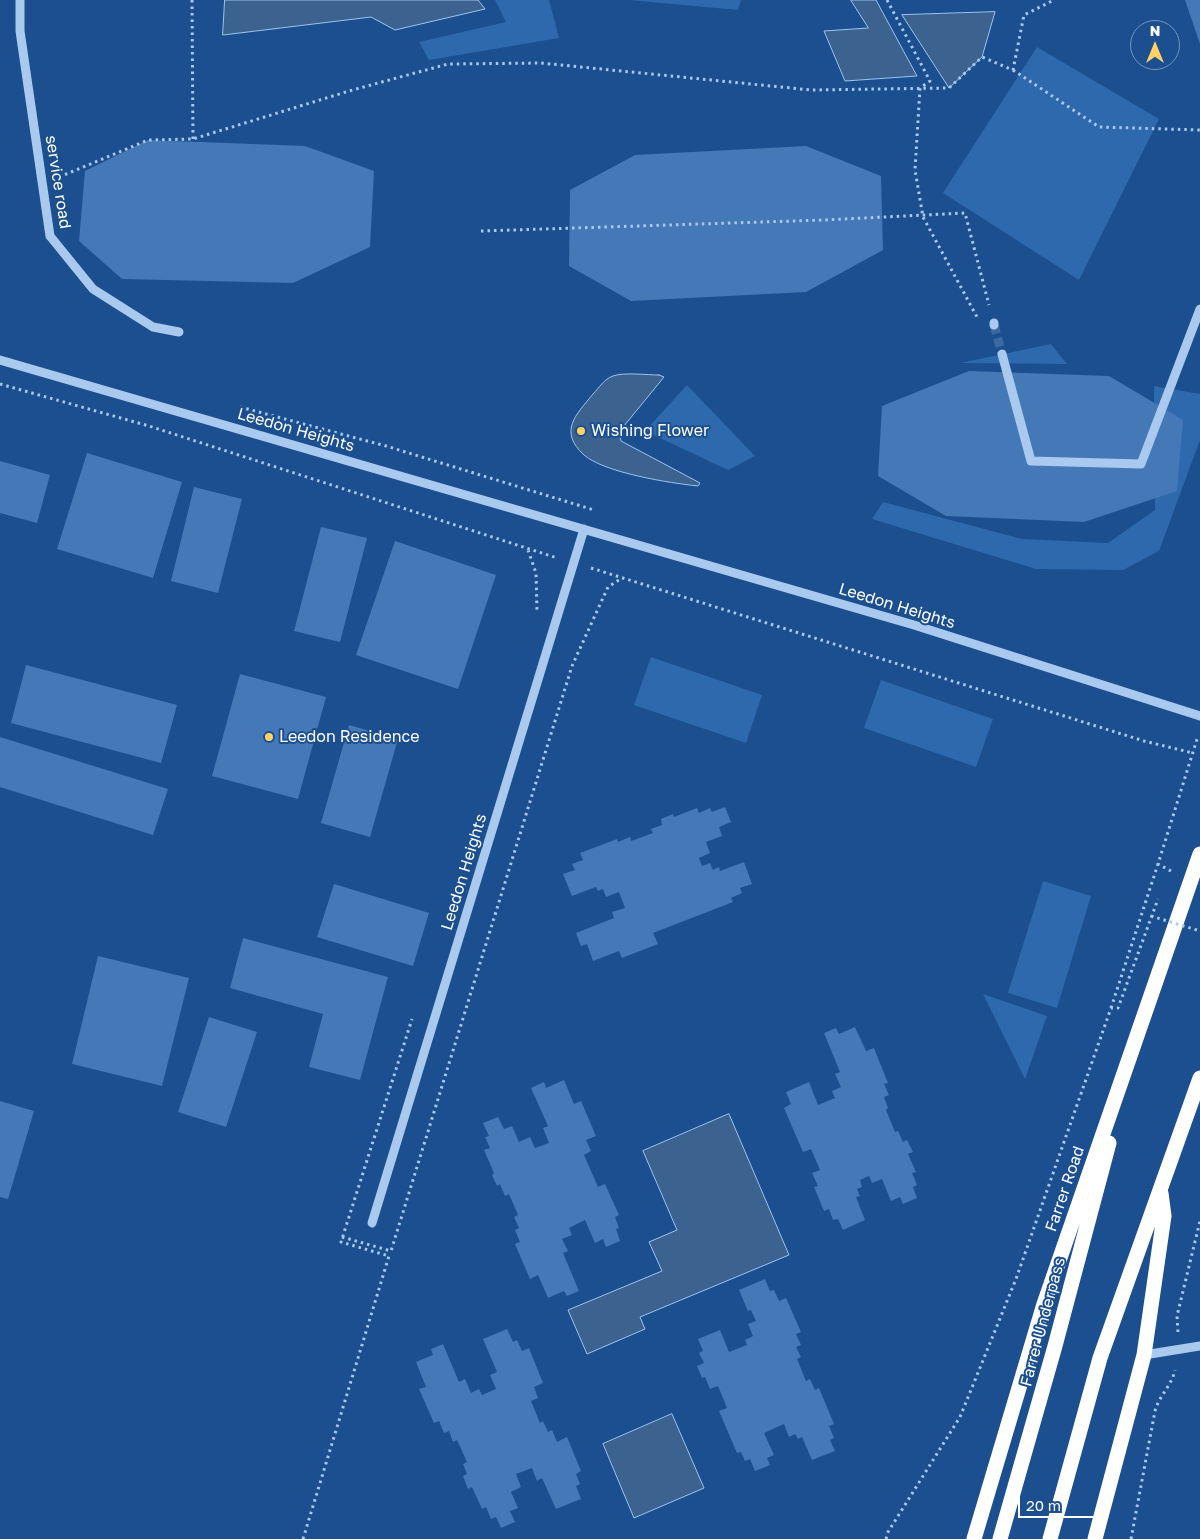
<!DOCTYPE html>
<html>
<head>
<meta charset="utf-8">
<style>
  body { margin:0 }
  #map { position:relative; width:1200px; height:1539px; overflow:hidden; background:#1b4f8f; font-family:"Golos Text",sans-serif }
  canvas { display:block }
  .north { position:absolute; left:1130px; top:20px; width:50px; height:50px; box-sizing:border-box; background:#1b4f8f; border:1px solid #7695bc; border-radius:50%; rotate:0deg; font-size:14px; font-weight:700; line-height:20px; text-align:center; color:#fff }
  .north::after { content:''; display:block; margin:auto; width:18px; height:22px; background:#ffd166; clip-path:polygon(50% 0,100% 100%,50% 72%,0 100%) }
  .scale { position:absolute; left:1018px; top:1496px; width:86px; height:22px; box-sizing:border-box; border:2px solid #fff; border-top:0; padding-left:6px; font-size:15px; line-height:18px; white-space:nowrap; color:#fff; -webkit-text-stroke:4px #1b4f8f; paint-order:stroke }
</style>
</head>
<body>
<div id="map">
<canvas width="1200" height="1539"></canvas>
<div class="north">N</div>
<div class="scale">20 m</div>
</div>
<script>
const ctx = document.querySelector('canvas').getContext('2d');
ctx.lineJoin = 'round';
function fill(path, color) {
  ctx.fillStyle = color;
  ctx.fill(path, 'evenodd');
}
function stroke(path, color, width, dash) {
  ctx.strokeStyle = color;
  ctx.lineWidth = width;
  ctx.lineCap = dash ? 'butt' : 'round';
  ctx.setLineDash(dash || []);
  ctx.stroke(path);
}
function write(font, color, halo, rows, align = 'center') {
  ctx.font = font + ' "Golos Text",sans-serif';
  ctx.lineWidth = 4;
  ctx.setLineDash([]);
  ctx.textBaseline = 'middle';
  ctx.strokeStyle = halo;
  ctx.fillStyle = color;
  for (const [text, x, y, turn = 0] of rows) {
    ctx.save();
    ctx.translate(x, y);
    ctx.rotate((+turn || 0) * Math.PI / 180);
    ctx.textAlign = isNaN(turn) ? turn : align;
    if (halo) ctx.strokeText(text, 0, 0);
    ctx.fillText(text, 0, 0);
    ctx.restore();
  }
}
fill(new Path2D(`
  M495,0H549L559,38L429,60L419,42L506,22Z
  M629,0H741L738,10Z
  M1037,47L1159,119L1079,280L943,193Z
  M1051,344L1067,364L960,363Z
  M687,385L755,456L728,470L645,431Z
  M1154,386L1200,394V440L1159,551L1123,570L1036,569L872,519L883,502L1022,539L1108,543L1155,510Z
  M651,657L762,695L746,743L634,705Z
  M881,680L993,719L976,767L864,728Z
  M1043,881L1091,896L1057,1008L1008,993Z
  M983,994L1047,1016L1025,1079Z`), '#2e69ad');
const water = new Path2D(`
  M225,0H478L485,9L395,30L371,17L223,35Z
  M851,0H876L917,76L845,81L824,31L868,28Z
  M995,12L982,57L949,88L902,15Z
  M659,375L664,377L619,432L621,441L700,483L698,486C670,483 605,473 584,455C558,431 576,415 593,394C599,388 604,379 613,376C623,372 647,375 659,375Z
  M729,1114L789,1255L640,1317L645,1329L587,1354L568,1310L662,1271L649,1242L677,1230L643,1151Z
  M672,1414L704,1488L634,1518L603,1444Z`);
fill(water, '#3c6290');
stroke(water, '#9cc4f0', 1);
fill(new Path2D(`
  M1185,0H1200V44Z
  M148,140L305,146L374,171L370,247L293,283L122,279L79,241L85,171Z
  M806,146L881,176L883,250L806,292L631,301L569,266L570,190L635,155Z
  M969,371L1109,376L1183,420L1177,491L1084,522L946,516L878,476L882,406Z
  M87,453L182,482L153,578L57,549Z
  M0,461L50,475L37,523L0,513Z
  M194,487L242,499L218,593L171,581Z
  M321,527L367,538L340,642L294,631Z
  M395,541L496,575L458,689L356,655Z
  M26,665L177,705L161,763L11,723Z
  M240,674L326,697L298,799L212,776Z
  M349,725L398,739L370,837L321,823Z
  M0,737L168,789L153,835L0,787Z
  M725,807L731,822L719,827L722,836L706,842L710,853L699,858L702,866L710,863L713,870L719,867L720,871L744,862L752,884L740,888L742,893L731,898L733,902L653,933L658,944L622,958L619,951L593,961L587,944L581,946L576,933L614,918L612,912L625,908L619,892L606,897L603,889L598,891L596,887L572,896L563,874L575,870L572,864L583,860L580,853L617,839L618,842L630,837L631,841L653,833L651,829L662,825L661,819L673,814L674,817L697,808L699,813L710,808L712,812Z
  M334,884L429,913L413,966L317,937Z
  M243,938L388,977L360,1080L309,1067L323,1014L230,988Z
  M98,956L189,978L162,1086L72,1064Z
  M209,1017L257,1032L226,1127L178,1112Z
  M855,1027L866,1051L874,1048L888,1083L884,1084L889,1095L884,1097L888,1108L886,1110L895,1132L898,1131L903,1142L907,1140L913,1152L908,1154L916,1172L912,1173L917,1185L913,1187L917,1198L903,1204L900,1197L891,1201L882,1179L872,1183L869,1176L860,1180L862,1187L857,1189L860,1196L856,1197L865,1220L843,1230L838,1219L833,1220L829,1209L824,1211L814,1187L818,1186L812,1173L820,1170L811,1149L803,1152L784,1108L791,1104L786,1092L809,1082L818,1105L835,1098L832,1091L841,1087L835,1074L840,1072L824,1033L836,1028L839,1034Z
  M564,1080L574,1104L581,1101L596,1136L586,1140L591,1151L584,1155L598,1187L605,1184L619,1215L615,1217L619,1228L616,1229L620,1241L606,1247L603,1239L595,1243L585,1220L569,1228L572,1235L562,1239L568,1251L563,1253L579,1291L567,1296L564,1291L548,1298L538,1275L530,1279L515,1244L520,1242L515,1230L519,1228L514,1217L518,1215L509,1194L505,1196L500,1184L497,1186L492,1175L494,1173L484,1150L490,1148L485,1137L489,1136L483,1123L498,1117L504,1129L512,1126L519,1142L530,1137L535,1148L549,1143L543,1128L548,1126L531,1088L544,1082L546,1088Z
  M0,1101L34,1111L8,1199L0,1197Z
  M765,1279L770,1291L774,1290L779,1301L786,1298L801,1332L796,1334L801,1345L796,1347L801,1357L797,1359L806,1381L810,1379L815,1390L819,1388L834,1424L829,1426L834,1438L830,1440L835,1451L812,1460L802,1437L798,1439L795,1434L789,1437L784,1424L764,1433L774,1455L767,1458L770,1465L755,1471L750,1459L745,1461L741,1452L737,1453L719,1411L727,1408L718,1386L710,1389L705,1377L702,1378L697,1366L704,1363L699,1353L703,1351L698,1339L720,1330L729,1352L747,1345L745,1340L753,1336L748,1324L756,1321L751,1310L748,1311L739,1290Z
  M507,1329L513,1342L517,1340L522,1351L529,1348L543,1383L534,1387L538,1398L531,1401L540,1423L543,1421L548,1432L552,1430L557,1442L567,1437L581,1471L576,1474L580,1484L576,1486L581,1499L556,1509L542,1478L537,1481L532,1468L516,1474L521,1487L511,1492L518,1508L510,1511L515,1522L501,1528L496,1517L491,1519L486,1507L482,1509L472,1487L468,1489L463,1476L467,1474L463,1464L467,1462L457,1440L453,1442L449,1431L444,1433L439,1421L434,1423L419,1389L426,1387L416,1362L433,1355L431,1349L443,1344L459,1382L465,1379L471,1393L479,1389L482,1395L496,1389L490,1375L497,1372L483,1339Z`), '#4478b7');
stroke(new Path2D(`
  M994,325L1002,354`), '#3d69a0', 9, [9, 4.5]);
stroke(new Path2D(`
  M192,0L193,139
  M887,0L930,81L920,88L915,170L923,217L977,317
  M1013,70L1099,127L1200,130
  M59,177L148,140L193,139L349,91L448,64L541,63L811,90L949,88L982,57L1013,70L1024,15L1054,0
  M481,231L824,220L965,213L989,305
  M0,384L149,426L557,558
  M240,407L386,446L594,510
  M528,550L536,573L537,612
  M591,568L1144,741L1193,753
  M1171,871L1158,864L1198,736
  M1111,1008L1158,864
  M342,1237L391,1251L572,666L608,587L622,578
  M1178,1332L1177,1316L1200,1221
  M303,1539L389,1256L341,1242L412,1019
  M886,1539L888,1532L960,1417L1016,1279L1111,1008H1118L1158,899
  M1131,1539L1155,1411C1159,1396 1172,1385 1175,1370`), '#a9c9ee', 3, [2.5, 4]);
stroke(new Path2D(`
  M20,0V31L50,236L93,289L153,327L179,332
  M994,323V325
  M1002,354L1031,461L1141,464L1200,309
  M0,360L914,625L1200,716
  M372,1223L584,529
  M1144,1355L1200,1346`), '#a9c9ee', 9);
stroke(new Path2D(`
  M974,1539L1044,1304L1200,854
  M1000,1539L1055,1346L1109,1143
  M1050,1539L1100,1358L1200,1078
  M1095,1539L1144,1355L1164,1216L1161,1193`), '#fff', 15);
stroke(new Path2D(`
  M1151,916L1200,931`), '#a9c9ee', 3, [2.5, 4]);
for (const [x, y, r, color] of [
  [581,431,5,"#ffd166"],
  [269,737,5,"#ffd166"]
]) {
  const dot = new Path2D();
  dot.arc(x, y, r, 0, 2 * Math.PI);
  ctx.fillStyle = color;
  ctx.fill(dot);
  stroke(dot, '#1b4f8f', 2);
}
write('16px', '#fff', '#1b4f8f', [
  ["service road",58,182,81],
  ["Leedon Heights",296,430,16],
  ["Leedon Heights",897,606,17],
  ["Leedon Heights",464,872,-73],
  ["Farrer Road",1065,1189,-71],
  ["Farrer Underpass",1043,1322,-75]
]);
write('16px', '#fff', '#1b4f8f', [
  ["Wishing Flower",591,431],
  ["Leedon Residence",279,737]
], 'left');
</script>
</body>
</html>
